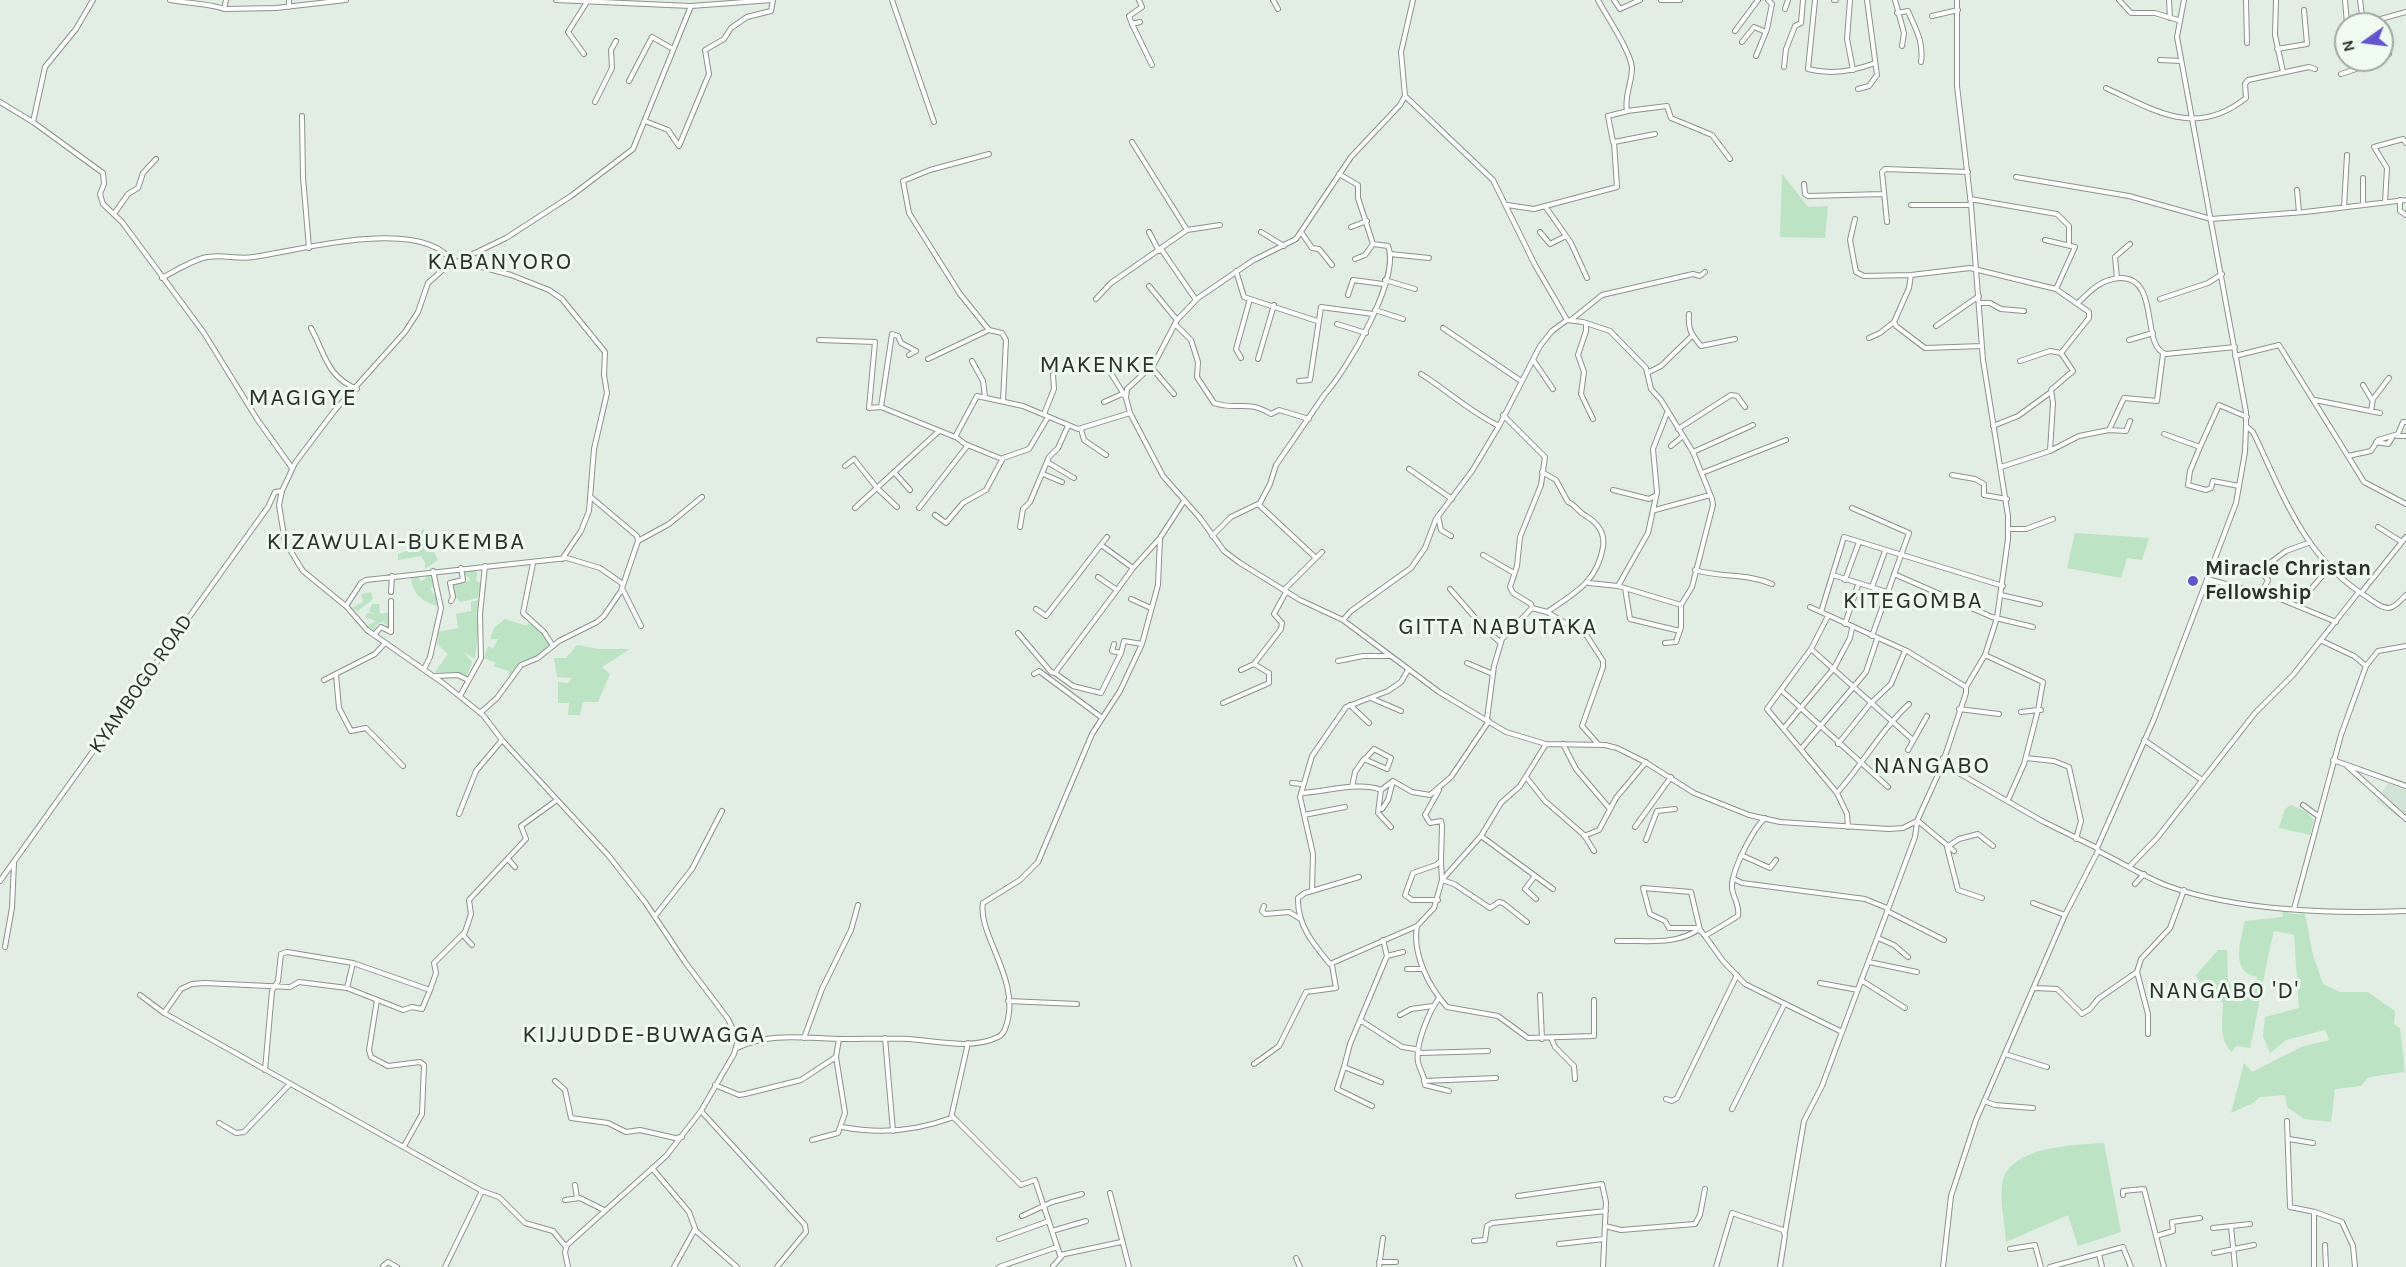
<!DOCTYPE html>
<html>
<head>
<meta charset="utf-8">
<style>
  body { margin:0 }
  #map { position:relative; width:2406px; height:1267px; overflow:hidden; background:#e2ede3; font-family:Karla,sans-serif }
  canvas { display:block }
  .north { position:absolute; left:2334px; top:12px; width:60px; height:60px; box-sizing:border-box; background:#effbf1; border:2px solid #a1aaa3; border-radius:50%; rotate:256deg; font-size:16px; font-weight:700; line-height:24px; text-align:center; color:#2d312e }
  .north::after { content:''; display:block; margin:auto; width:21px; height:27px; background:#6156cf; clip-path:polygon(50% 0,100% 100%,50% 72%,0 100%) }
</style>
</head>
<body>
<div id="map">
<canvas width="2406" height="1267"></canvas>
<div class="north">N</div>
</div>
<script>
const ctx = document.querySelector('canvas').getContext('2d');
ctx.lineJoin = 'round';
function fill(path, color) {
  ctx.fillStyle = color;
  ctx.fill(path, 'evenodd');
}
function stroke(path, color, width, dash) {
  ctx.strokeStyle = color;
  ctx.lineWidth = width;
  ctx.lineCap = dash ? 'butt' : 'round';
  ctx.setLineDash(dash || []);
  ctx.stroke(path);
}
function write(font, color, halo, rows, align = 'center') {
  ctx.font = font + ' Karla,sans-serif';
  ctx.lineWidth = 6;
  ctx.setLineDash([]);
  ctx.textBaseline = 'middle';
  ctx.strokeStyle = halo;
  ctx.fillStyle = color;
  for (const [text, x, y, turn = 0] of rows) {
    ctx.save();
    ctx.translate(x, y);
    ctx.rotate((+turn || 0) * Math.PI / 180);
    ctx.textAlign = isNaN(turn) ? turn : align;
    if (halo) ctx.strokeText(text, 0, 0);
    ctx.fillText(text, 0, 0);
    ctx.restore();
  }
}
fill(new Path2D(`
  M2391,779L2406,786V822L2376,801Z`), '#d1e3d4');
fill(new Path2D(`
  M1782,174L1808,207L1828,206L1825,238L1780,237Z
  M424,528L426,552L433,550L438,560L425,569V563L421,556L398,560V554L407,551Z
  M2075,533L2149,538L2142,560L2127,558L2121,578L2067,568Z
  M473,569L477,573L476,581L482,583L478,598L460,602L453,593L451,583L470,581L469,577L463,576V570Z
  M427,573H432L435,587L430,588L433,594L437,595V606C421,601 412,593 411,576L416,575L421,581L425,579Z
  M371,592L373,599L358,611L352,608L363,602L361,594Z
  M479,600L478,612L475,614L479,617V622L475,659L464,652L472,662L466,678L458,673L435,672L448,654L437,644L438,632L458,628L456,614L471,611V602Z
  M372,604H379L380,614L390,612V631L383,621L375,626L376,631L366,626L376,621L365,617L367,613L377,614L369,612Z
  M505,619L524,625L533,624L551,644L536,657L522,661L509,676V671L493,666L496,663L484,658L488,646L493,649L498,639H490L494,628Z
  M577,645L598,649H630L602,667L610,674L598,702H583L580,715H568L569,703H558V682L568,683L572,678L557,677L554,658H566Z
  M2291,805L2307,812L2314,820L2310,835L2279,828L2285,809Z
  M2282,910L2291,914H2305L2313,955L2323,984L2340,992H2368L2395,1011L2394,1024L2400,1028L2405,1072L2369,1077L2361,1086L2335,1089L2331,1122L2304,1119L2287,1107L2285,1095L2260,1097L2253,1103L2231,1113L2244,1063L2252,1072L2301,1047L2329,1040L2325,1030L2286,1040L2270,1053L2263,1036L2265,1017L2299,1008L2294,935L2274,931C2264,970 2259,1009 2250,1048L2236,1046L2232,1052C2218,1039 2223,1020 2223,1002L2208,999L2196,975L2218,950H2227L2228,983L2233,986L2257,984V977C2229,972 2241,940 2245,921L2283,917Z
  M2104,1143L2121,1232L2078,1246L2068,1215L2006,1242C2005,1224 2000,1204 2002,1186C2005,1146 2075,1145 2104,1143Z`), '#bce3c3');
const minor = new Path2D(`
  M93,0L76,29L45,67L33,122L103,173L104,184L100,194L103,204L122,222L204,333L257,419L292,468
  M170,0C185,3 212,4 224,9L276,8L346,0
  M556,0L691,6L772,0
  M892,0L934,122
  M1139,0L1142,7L1129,16L1132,24L1140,22
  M1273,0L1278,9
  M1413,0L1401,52L1405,96L1400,105L1351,157L1296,239L1252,261L1198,298L1177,320L1154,364L1127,389L1126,398L1130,413L1163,476L1200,518L1224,551L1240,563L1300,600L1343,620L1439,692L1506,732L1546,744L1605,745L1617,748L1645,762L1694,793L1749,815L1780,822L1889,829L1903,828L1917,821L1941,768L1966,693V687L1985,655L1997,618L2008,539V516L1983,360L1971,205L1957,86V0
  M1598,0C1607,17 1631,52 1632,68C1632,83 1624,96 1627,111L1667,106L1671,118L1712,135L1730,159
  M1614,0L1620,9L1640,0
  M1661,0H1680
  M1815,0L1808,69C1831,75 1854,71 1875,63
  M1834,0H1836
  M1850,0L1847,39L1853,70
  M1895,0L1904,33L1902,46
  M2119,0L2131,13H2155L2178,20
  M2169,0L2170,18
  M2184,0L2177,37L2246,412V426L2253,432C2284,496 2304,558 2367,597C2373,601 2384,611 2392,607C2397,605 2402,599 2406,595
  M2246,0L2247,43
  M2276,0L2275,35L2283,72
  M2345,0L2347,24
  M2360,0L2363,23
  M289,7V0
  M224,9L226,0
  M1785,9L1788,0
  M1897,13L1908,11C1915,28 1924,41 1921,62
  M1932,16L1958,10
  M1132,24L1152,65
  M2363,24L2406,12
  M2382,28L2389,54
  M1735,31L1758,0
  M1742,42L1754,27L1766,32
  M2277,49L2307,44L2304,10
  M584,54L568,32L587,2
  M1756,56L1767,29L1772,4L1768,0
  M2160,60L2181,61
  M1784,67L1786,49L1795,26L1801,23L1803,0
  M2341,74L2356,69L2353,60
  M629,81L652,37L673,49
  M2106,88C2156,111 2196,138 2246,98L2245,84L2248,80L2309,67L2315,69
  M1858,89L1869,86L1877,75L1867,0
  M1405,96L1493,180L1535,265L1567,320
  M0,102L33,122
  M595,102L612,68L611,50L616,41
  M302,116L303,177L309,248
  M645,121L668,130L679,146L709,74L705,50L724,39L731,28L747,17L771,11L773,0
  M1132,142L1187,230
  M1613,142L1608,116L1628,111
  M1339,174L1358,185V198L1373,244L1365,255L1355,259
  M2016,177L2129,196L2211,219L2305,212L2406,200
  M2363,178V205
  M1804,184L1805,194L1808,196L1884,194
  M2297,190L2299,212
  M1970,199L2057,214L2069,226V244
  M2400,200V211L2406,215
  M2385,202L2387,168L2374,147L2403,139L2406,143
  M1507,205L1534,209L1617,187L1614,142L1655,134
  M1911,205H1971
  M1545,206L1571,243L1587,278
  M2344,207L2347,155
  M114,214L128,194L138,188L143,173L156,159
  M1855,219L1850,240L1856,272L1864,276L1911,275L1970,268L2056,289L2089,312V318L2061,353L2073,371L2051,390L2053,403L2050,451
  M1887,222L1882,172L1885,169L1968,172
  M1351,227L1367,221
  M1149,232L1159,251
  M1261,232L1284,246
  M1301,232L1312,248L1319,249L1332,265
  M1540,232L1550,244L1566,236
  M2045,240L2075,247L2056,289
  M1161,249L1196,300
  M1390,254L1429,258
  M460,261L511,275L549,290L562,299L605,352L604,375L607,393L594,449L589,511L581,531L562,559
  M1236,271L1244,297L1317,321
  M1911,275L1909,288L1894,322L1896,326L1925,348L1982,346
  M162,278C175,271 189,262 203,258C220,253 237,260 253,257C299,251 425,214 454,264
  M2117,278L2115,257L2130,244
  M1385,280L1415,289
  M1149,286L1177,320
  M1348,295L1353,280L1383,284
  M1096,299L1111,283L1187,230L1220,225
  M2160,299L2208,283L2222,274
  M1980,303H1990L2001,309L2024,311
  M2078,303C2090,291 2101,279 2120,278C2161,277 2140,347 2166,354L2235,347
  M1375,310L1403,319
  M1689,314C1688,330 1691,334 1701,346L1735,339
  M1571,320L1602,295L1693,274L1700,276L1705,272
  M1586,323V331L1578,355L1584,372L1581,394L1593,419
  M1175,324L1191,340L1198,362L1197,377L1214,403C1237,411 1246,399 1271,414L1279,410L1309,419
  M1337,324L1366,333
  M1936,326L1979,296
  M311,328C325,354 327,377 357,389
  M1443,328L1521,381
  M989,330L960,294L909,213L903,181L930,170L989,154
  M1869,338L1880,333L1894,322
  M819,340L875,342L869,408L881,407L955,437L977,396L1023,406L1078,429L1130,413
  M2129,340L2153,333
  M2235,356L2279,345L2364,482L2406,504
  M1241,358L1236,349L1250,299
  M928,359L989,330L1002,333L1006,340L1003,401
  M1258,359L1274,305
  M1533,360L1553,389
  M972,361L983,381L985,397
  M2020,361L2050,351L2061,353
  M1151,367L1174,394
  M1110,372L1125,396
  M1647,373L1661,366L1691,337
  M1421,374C1448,391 1470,412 1499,426
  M1299,381L1310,380L1321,307L1373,314
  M2363,385L2372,400
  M2315,400L2380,413
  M1104,402L1122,394L1125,396
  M881,407L892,334L898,336L901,343L916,351L909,355
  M2371,411L2373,399L2389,378
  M1044,414L1054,389L1053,375
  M1503,415L1545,457L1541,485L1520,537L1517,566L1510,587L1513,593L1531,604L1532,608L1547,612L1587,636L1603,661V667L1582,726L1598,744
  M1993,426L2018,416L2051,392
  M1081,429L1084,440L1106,455
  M1678,429L1731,395L1737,396L1745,407
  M2109,430L2126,431L2130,421
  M2164,434L2200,447L2219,405L2247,417
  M2397,436H2406
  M956,437L965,444L1002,459
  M2376,442L2388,444L2392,438
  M1671,446L1683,436
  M2200,447L2190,471L2188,485L2206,490L2211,488L2213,481L2239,486
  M1693,452L1753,425
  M2348,456L2371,451L2378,440L2398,434L2403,422H2406
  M1047,462L1074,478
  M845,466L854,459L877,488L897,507
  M2001,467L2050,451L2079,436L2109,430L2124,398L2157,401L2163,354
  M1409,469L1452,499
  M894,472L910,490
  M1542,472L1556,480L1568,502C1576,505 1578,512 1586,516C1598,523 1605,533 1603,547C1597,582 1575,593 1547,612
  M1702,473L1786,440
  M1043,474L1062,482
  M1952,475L1975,479L1984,484V495L2007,499
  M1613,490L1649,499L1655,496
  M1258,504L1316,558
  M855,508L939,431
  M919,508L968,445
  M1852,508L1909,533L1872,636
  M1655,510L1710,495
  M935,515L946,523L963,503L986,490L1003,458L1029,449L1048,417
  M1438,516L1441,530L1451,536
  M1020,527L1023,509L1030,502L1049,457L1058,448L1068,426
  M2378,527L2402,542
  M2008,529H2026L2053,519
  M1212,536L1231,517L1260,503L1270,484L1276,465L1325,394C1347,370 1401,278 1388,246L1373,244
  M638,541L669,524L702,497
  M1101,545L1133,568L1117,590
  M1483,555L1514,573
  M533,563L523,613L544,632L553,646
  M1133,568L1160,538
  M1695,570C1721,578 1747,573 1772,584
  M1894,574L1992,617L2033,627
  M1833,575L1887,592
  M2207,579L2278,598L2336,622
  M1845,580L1859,542
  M1589,583L1618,586L1681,605
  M1618,586L1648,533L1657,492L1653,449L1667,413
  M1872,587L1885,551
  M622,588L641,626
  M1625,588L1630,619L1680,631
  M1450,589L1485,629L1501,643
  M2311,589L2330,567
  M1284,590L1322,552
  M391,592L392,576
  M2361,593L2406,537
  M2261,594L2268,580L2262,573L2263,568L2286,551L2308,543
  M2001,595L2040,604
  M1131,599L1151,608
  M451,601L453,597L450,583L463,580L461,568
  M346,606L361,583L366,580L567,558L600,568L623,584
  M1810,607L1907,651L1966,687
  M1036,609L1046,616L1107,537
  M1821,612L1844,537L2003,586
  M1828,616L1811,649L1767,709L1837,793L1847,814L1848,827
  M1343,620L1351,611L1411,568L1425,548L1436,519L1472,471L1499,426L1540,346L1552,331L1567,320L1583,322L1610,331L1646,368L1651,389L1661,400L1693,452L1712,499L1713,505L1692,587L1681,605V627L1676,642L1665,643
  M1845,624L1858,585
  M1018,633L1051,672L1055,673L1117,590L1098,577
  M374,635L381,627L391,632V601
  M2322,641L2354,656L2366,666
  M1811,649L1913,740
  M1121,653L1124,641L1142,644
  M1985,655L2043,682L2038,710L2021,712
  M1338,661L1363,656H1391
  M1467,663L1493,674
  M424,669L430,657L441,608L433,571
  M1241,670L1254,664L1281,629L1282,623L1274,614L1286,592
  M1055,673L1073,686L1101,693L1121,653L1112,651L1114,644
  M1034,674L1039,671L1101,717
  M336,675L339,708L351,731L366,728L403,766
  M434,676L458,675L466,679
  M324,680L375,654L385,643
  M1781,690L1888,787
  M460,696L481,658L480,614L485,566
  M1373,699L1401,711
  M1223,703L1269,683V673L1254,664
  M1350,705L1369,723
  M1959,709L1999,714
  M480,713L497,698L521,665L538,658L559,641L597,622L604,616L621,591L638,541L637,536L592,498
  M1487,719L1494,666L1502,639L1532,608
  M1784,728L1834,668L1850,638L1852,628
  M2144,740L2202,780
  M1546,744L1520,786L1501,803L1481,836L1442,880L1434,908L1417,926C1412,954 1429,987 1447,1007L1498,1016L1528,1038L1594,1036V1000
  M1563,744L1576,769L1610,809
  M1838,744L1870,704L1891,684L1905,651
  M1801,749L1866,672L1877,639
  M1908,750L1927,716
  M1943,758L1948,767L2042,821L2097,848
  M2026,758L2054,761L2069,767L2081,821L2076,839
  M2333,760L2406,786
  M2347,766L2406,819
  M1526,777L1545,801L1584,835L1594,851
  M1292,783L1302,784
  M1352,787L1355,772L1364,759L1387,769L1391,758L1374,749L1365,759
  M1381,790L1378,813L1391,827
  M1301,793C1325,792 1360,781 1381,790L1393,781L1412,792L1430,795L1451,777L1489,721
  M1837,793C1862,765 1881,730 1909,704
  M2008,800L2024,764L2038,710H2041
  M2303,805L2318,816
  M1382,809L1388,800L1393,781
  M459,814L476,771L502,740
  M1304,815L1345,807
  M1765,818C1753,829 1731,871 1732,888C1733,898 1740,905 1738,916L1705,936L1723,961L1745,984L1842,1032L1915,837L1917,822
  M1918,821L1954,851
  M1635,827L1671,777
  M1481,836L1553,889
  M1584,836L1599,830L1616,798L1646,762
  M1646,840L1657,811L1675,809
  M2098,851C2121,862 2144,877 2168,886C2238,911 2333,914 2406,911
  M1741,855L1770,868L1776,860
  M508,859L515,867
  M1441,862L1442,880L1454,884L1490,908L1499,902L1503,903L1527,922
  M2130,866L2157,838L2255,713L2293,675L2358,593
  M1535,876L1525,889L1536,899
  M1359,877L1305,893L1298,898C1297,925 1314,945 1330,964L1417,926
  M1734,879L1742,883L1865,899L1887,908
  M0,881L268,507L275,492L282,491
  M2135,884L2144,874
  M1312,891L1313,854L1300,797L1312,756L1346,707L1388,691L1401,682L1408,670
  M1982,898L1958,890L1947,847L1959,839L1978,834L1993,846
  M1438,900H1412L1405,895L1413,873L1436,865L1441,861L1442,825L1441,821L1430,823L1425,815L1439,790
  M2033,903L2065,915
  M1264,906L1262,911L1265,914L1289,912L1299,918
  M2294,909L2341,735L2366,666L2378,651L2406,646
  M1887,911L1944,940
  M655,916L692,869L722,811
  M1700,931L1698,928H1669L1665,921L1650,914L1643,888L1691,892L1700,930L1705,936
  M463,935L472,945
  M1878,938L1894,945L1908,957
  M1617,941C1644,940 1676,946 1699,929
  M5,947L12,908L14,863
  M1387,956L1403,952
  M1869,962L1917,972
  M1407,969H1423
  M2137,972L2148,1014V1034
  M1861,980L1905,1008
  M1820,983L1858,990
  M347,988L353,963
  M2035,988L2057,989L2082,1014L2090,1009L2098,999L2137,972L2141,959L2170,928L2184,890
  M140,995L164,1013L482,1191L499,1197L525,1223L553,1231L566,1247
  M1540,995L1542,1039
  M1439,998C1429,1011 1415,1045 1418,1062C1420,1072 1424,1072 1425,1085L1449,1091
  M377,1000L369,1050L371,1057L388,1066L420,1062L424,1065L422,1114L404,1146
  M1008,1001L1077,1004
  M164,1013L181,989L192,984L204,983L290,987L299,982L347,988L403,1010L412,1007L422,1009L430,990
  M1400,1015L1411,1009L1433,1006
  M1360,1020L1402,1047L1415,1049L1421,1053L1488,1051
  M804,1038L822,989L851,930L858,905
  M885,1038L893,1131
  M1551,1038L1555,1047L1574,1066L1575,1079
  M737,1048C770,1031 809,1039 845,1039C866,1039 887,1038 908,1039C936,1041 972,1050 998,1037C1002,1035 1005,1030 1006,1026C1022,981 977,934 983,903L1020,880L1038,862L1092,734L1120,691L1142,644L1158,585L1160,538L1184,501
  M2005,1054L2047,1067
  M1254,1064L1279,1046L1306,992L1336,988L1332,965
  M1344,1067L1337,1089L1372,1106
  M265,1070L272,991L278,981L281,954L287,952L353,963L430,990L436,973L434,963L465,932L471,914L469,900L526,839L521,826L557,800
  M555,1081L565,1090L571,1118L608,1123L626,1132L640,1130L675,1138L682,1137
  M1424,1081L1496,1078
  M1381,1082L1344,1067L1350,1044L1387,956L1383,940
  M715,1085L739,1095L745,1094L801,1080L836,1057
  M1666,1099L1672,1101L1677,1098L1737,975
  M1984,1101L1995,1105L2033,1108
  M1732,1109L1784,1005
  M701,1111L805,1225L806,1232L777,1267
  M953,1117L1021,1185L1035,1180L1060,1255L1121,1242
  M2287,1121L2290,1207L2315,1212L2342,1222L2353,1246L2355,1267
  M219,1123L236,1133L244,1132L290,1084
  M842,1127C879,1134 916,1131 951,1118L968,1043
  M2289,1139L2313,1143
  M812,1140L838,1133L845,1113L836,1057L839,1039
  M652,1168L689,1212L696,1231L737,1267
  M575,1185L577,1198
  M1110,1193L1129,1267
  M2123,1195V1191L2144,1189L2164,1267
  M1518,1196L1602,1184L1606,1202L1603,1267
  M565,1200L580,1198L604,1210
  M2314,1212V1267
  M1022,1216L1052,1202L1082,1194
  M1605,1226L1621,1230L1695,1224L1700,1215L1705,1189
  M2231,1226L2235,1267
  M2213,1228L2250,1224
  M1052,1231L1086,1221
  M1785,1232L1804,1121L1822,1086L1842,1032
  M2156,1236L2173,1231L2172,1222L2200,1218
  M999,1239L1049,1221
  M1474,1241L1485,1240L1487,1226L1492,1223L1606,1211
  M1559,1244L1604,1239
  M2325,1245L2326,1267
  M2010,1249L2035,1245L2041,1267
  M2214,1253L2254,1245
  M2099,1254L2102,1267
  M1296,1258L1300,1267
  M1379,1262H1396
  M383,1266L388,1262L397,1267
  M1053,1266L1062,1256
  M445,1267L482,1191
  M568,1267L565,1252L567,1245L666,1156L701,1111L734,1054L738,1040L728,1019L685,962L645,902L608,855L502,740L483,715L443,683L367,630L347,607L303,571L285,542L279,505L282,491L295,463L335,410L405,332L418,312L428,283L446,267L506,238L571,196L633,149L691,6
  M674,1267L695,1229
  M999,1267L1057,1247
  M1379,1267L1383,1238
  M1716,1267L1732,1213L1783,1230L1785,1235L1780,1267
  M1943,1267L1951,1196L1976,1120L2065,915L2098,851L2097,848L2154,719L2236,503L2245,452L2246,426
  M2050,1267L2123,1247L2131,1267`);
stroke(minor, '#8a948b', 6);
stroke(minor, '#fff', 4);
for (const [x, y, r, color] of [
  [2193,581,6,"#6156cf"]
]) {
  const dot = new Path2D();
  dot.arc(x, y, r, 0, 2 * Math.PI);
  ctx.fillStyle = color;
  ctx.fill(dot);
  stroke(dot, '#effbf1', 2);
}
write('bold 21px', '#2d312e', '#effbf1', [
  ["Miracle Christan",2205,569],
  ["Fellowship",2205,593]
], 'left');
write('21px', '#2d312e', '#effbf1', [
  ["KYAMBOGO ROAD",141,684,-55]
]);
ctx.letterSpacing = '1.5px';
write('24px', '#2d312e', '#effbf1', [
  ["KABANYORO",500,262],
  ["MAKENKE",1098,365],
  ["MAGIGYE",303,398],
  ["KIZAWULAI-BUKEMBA",396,542],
  ["KITEGOMBA",1913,601],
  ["GITTA NABUTAKA",1498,627],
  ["NANGABO",1932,766],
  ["NANGABO 'D'",2224,991],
  ["KIJJUDDE-BUWAGGA",644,1035]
]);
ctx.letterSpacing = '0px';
</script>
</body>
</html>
